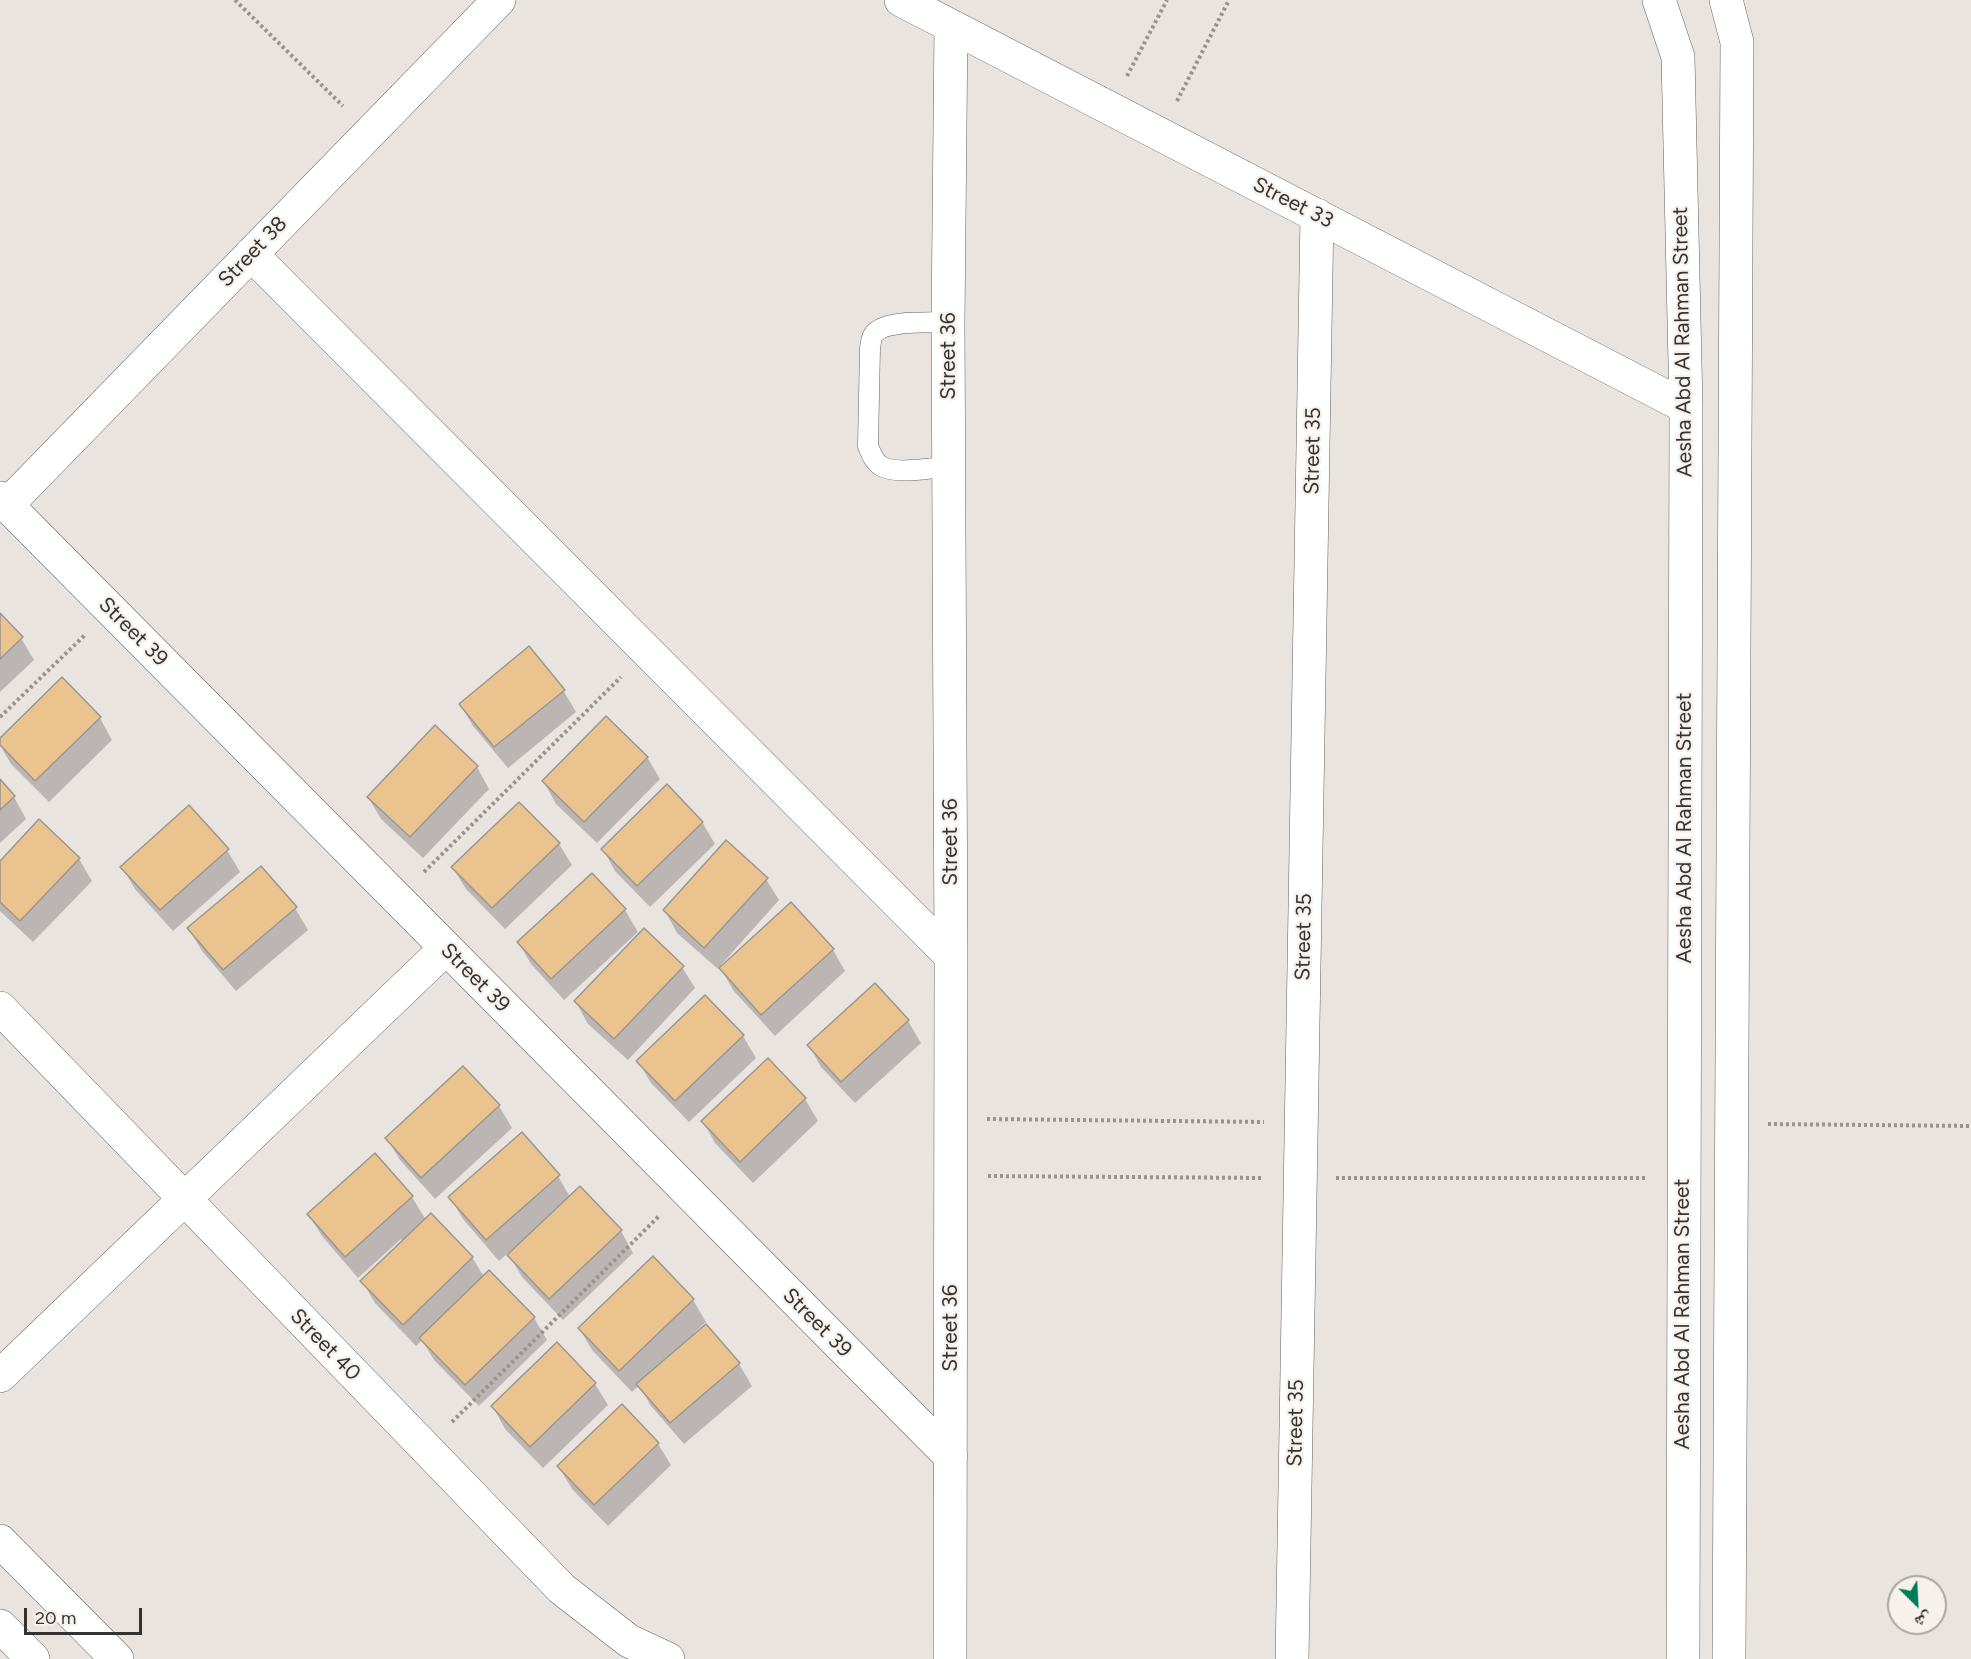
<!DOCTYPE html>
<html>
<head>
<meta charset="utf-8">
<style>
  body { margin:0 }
  #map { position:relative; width:1971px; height:1659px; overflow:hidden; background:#eae4e0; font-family:Figtree,"Noto Naskh Arabic",sans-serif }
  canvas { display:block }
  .north { position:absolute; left:1887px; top:1575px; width:60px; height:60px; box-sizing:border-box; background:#f7f1ee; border:2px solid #a9a5a2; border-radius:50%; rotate:156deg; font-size:16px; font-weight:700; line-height:24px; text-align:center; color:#353331 }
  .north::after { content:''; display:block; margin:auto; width:21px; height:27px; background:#007c5b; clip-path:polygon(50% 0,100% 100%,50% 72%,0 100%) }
  .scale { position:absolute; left:24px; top:1608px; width:118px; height:27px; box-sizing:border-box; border:3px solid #353331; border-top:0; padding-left:8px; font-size:18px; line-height:21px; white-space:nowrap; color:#353331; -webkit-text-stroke:4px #f7f1ee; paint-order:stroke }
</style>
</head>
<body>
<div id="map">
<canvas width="1971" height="1659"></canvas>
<div class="north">ش</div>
<div class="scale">20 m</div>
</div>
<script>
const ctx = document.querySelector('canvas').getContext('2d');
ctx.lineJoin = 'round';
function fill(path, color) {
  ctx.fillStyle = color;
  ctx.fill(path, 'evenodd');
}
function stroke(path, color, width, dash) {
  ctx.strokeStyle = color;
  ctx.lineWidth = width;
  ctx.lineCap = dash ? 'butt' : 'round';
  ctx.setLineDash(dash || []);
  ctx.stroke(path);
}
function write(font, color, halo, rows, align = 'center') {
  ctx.font = font + ' Figtree,sans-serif';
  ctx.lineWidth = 4.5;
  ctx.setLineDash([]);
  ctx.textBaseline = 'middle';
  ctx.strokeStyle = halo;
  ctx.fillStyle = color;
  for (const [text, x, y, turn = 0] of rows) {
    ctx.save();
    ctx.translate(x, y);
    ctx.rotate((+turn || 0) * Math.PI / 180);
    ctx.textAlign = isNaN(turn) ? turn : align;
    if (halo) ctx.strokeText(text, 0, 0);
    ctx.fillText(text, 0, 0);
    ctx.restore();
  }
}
fill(new Path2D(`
  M0,616L21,638L34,660L0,692Z
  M563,690L576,712L508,768L473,726L460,704Z
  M100,718L112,740L49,802L11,764L0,745V740Z
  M647,757L660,779L597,843L556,804L544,782Z
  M477,767L489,789L423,858L381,819L368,797Z
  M0,782L14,797L26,819L0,843Z
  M39,821L79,859L92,881L33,942L0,911V863Z
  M702,822L715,844L650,907L615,871L603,849Z
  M559,844L572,865L505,929L466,889L453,868Z
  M227,850L240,872L173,931L135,889L122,867Z
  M592,875L625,910L638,932L564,1000L531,964L519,943Z
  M766,879L779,900L721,965L722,967L833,950L845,971L775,1036L733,990L720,967L718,969L677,933L665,911Z
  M295,908L308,930L236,991L202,951L189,929Z
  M682,967L695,988L628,1060L588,1024L576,1002Z
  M705,997L743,1036L756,1058L689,1122L651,1083L638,1061Z
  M908,1021L921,1043L855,1103L821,1067L809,1045Z
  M767,1060L805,1099L818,1121L753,1183L715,1143L703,1121Z
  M499,1106L512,1128L435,1199L400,1160L387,1138Z
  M558,1176L570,1197L621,1231L633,1253L563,1320L522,1277L508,1253L499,1261L463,1219L450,1197Z
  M412,1197L426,1220L472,1257L484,1277L489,1272L534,1318L547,1340L479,1406L434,1360L422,1340L416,1346L375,1303L362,1281L403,1241L401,1239L358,1278L322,1236L309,1215Z
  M653,1258L693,1300L706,1322L694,1333L696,1335L706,1326L739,1364L752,1386L684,1444L651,1406L639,1385L632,1392L592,1350L579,1328Z
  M595,1384L608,1405L543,1468L505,1429L493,1407Z
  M658,1444L671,1465L608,1526L572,1489L559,1467Z`), '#0003');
const building = new Path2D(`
  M0,613L23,637L0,659Z
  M529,646L565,690L494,747L459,704Z
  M62,677L101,717L35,781L0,745V738Z
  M606,716L648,757L584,822L542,781Z
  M435,725L478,766L410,837L367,797Z
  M0,779L15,796L0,810Z
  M667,784L703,822L637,886L601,849Z
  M519,802L560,843L492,908L451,867Z
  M189,805L229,849L160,910L120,867Z
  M39,819L80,858L20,921L0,902V861Z
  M726,840L768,878L704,948L663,910Z
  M261,866L297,907L223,970L187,928Z
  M592,873L626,909L551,979L517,942Z
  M791,902L834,949L761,1015L719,968Z
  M644,928L684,966L614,1039L574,1001Z
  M875,983L909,1020L841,1082L807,1045Z
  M705,995L744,1035L675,1101L636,1061Z
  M768,1058L806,1098L740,1162L701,1121Z
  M463,1066L500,1105L421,1178L385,1138Z
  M522,1132L560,1175L486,1240L448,1197Z
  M375,1153L413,1196L345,1257L307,1214Z
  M580,1186L622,1230L549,1299L507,1255Z
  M431,1213L473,1257L403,1325L360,1281Z
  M653,1256L694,1299L619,1371L578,1328Z
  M489,1270L535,1317L465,1385L419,1338Z
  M706,1324L740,1363L670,1423L636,1384Z
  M557,1342L596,1383L530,1447L491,1406Z
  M622,1404L659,1443L594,1505L557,1466Z`);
fill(building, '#eac38e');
stroke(building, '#9a9691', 1.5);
const lane = new Path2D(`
  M948,322C931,323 885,319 874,334C871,337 871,343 870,348L868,446C871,453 874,462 881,466C895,475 933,468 949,466`);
const street = new Path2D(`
  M901,0L1686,407
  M1659,0L1678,57L1686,407L1683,1659
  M1726,0L1737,42L1729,1659
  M251,254L951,956
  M0,498L951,1457
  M7,505L499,0
  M0,1008L562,1589L629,1641L668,1659
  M0,1376L446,948
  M0,1541L117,1659
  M0,1626L33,1659
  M950,1659L951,956L948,322L951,26
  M1292,1659L1317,215`);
stroke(lane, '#65605d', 21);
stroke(street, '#65605d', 34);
stroke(new Path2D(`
  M235,0L343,106
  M1127,76L1167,0
  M1177,101L1229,0
  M0,717L85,635
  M424,872L621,677
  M987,1119L1264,1122
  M1768,1124L1971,1126
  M988,1176L1263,1178
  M1336,1178H1647
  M452,1422L659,1216`), '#979390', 4, [3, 3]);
stroke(lane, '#fff', 20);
stroke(street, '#fff', 33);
write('21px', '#353331', '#f7f1ee', [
  ["Street 33",1293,203,27],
  ["Street 38",253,252,-46],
  ["Aesha Abd Al Rahman Street",1683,342,-91],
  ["Street 36",949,356,-90],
  ["Street 35",1313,451,-89],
  ["Street 39",133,632,45],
  ["Aesha Abd Al Rahman Street",1685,828,-90],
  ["Street 36",951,842,-90],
  ["Street 35",1304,937,-89],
  ["Street 39",475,978,45],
  ["Aesha Abd Al Rahman Street",1683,1314,-90],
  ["Street 39",817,1323,45],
  ["Street 36",951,1328,-90],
  ["Street 40",325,1345,46],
  ["Street 35",1296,1423,-89]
]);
</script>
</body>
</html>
